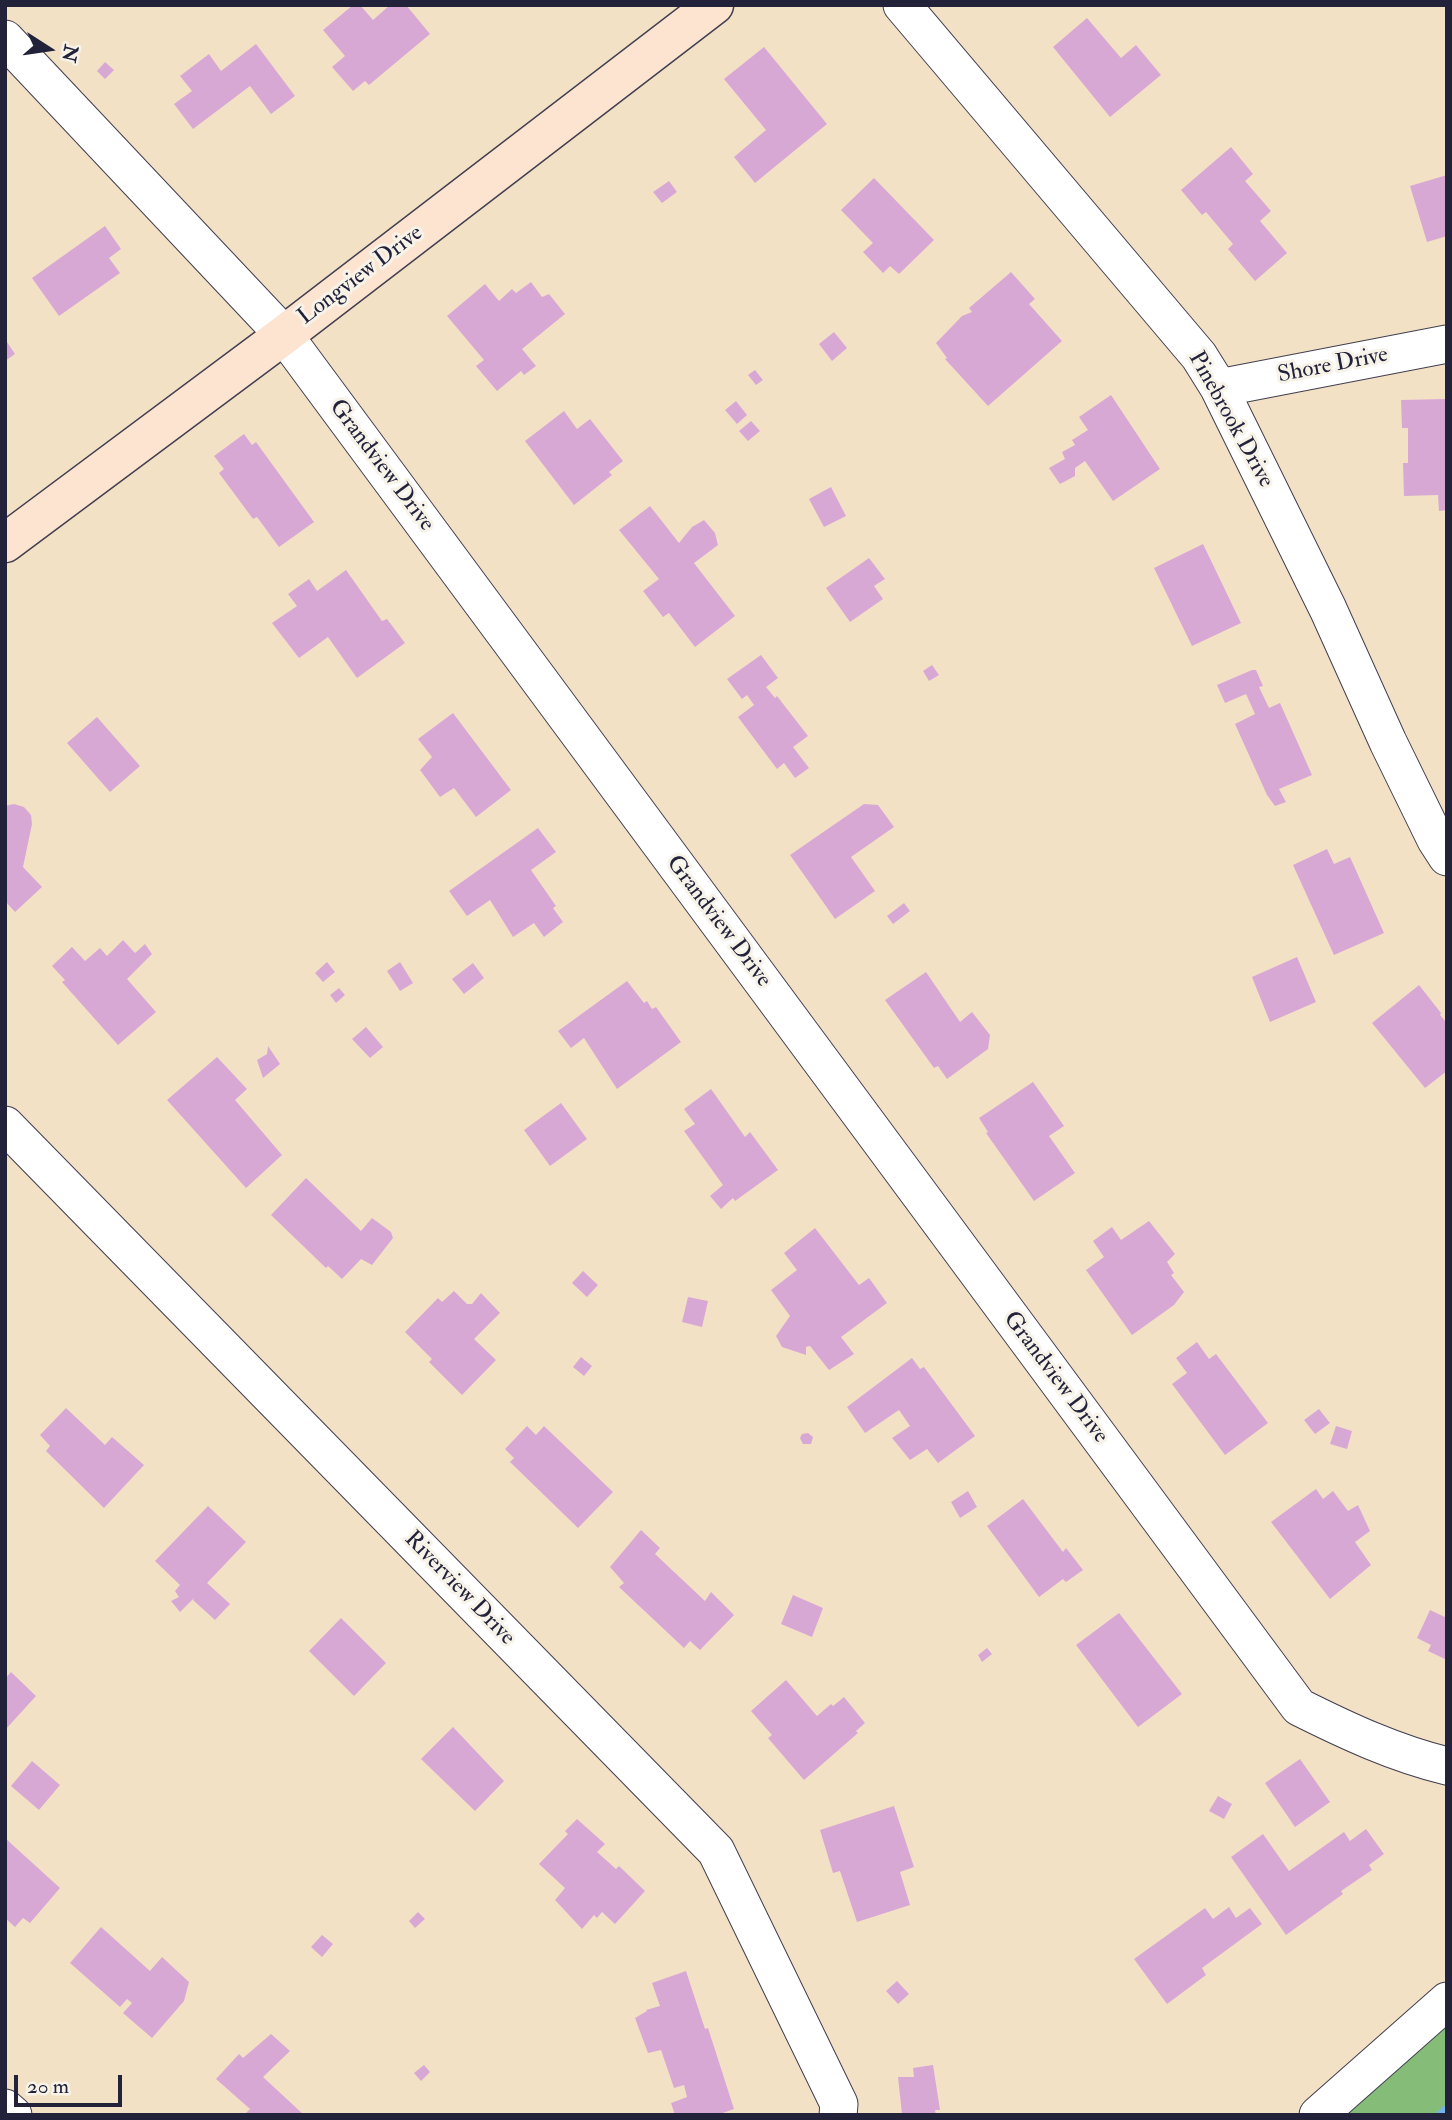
<!DOCTYPE html>
<html>
<head>
<meta charset="utf-8">
<style>
  body { margin:0 }
  #map { position:relative; width:1452px; height:2120px; overflow:hidden; background:#f3e1c6; font-family:"IM FELL Double Pica",serif }
  canvas { display:block }
  .frame { position:absolute; inset:0; border:7px solid #22223b; pointer-events:none }
  .north { position:absolute; left:14px; top:14px; width:70px; height:70px; -webkit-text-stroke:5px #f7f3e8; paint-order:stroke; rotate:102deg; font-size:19px; font-weight:700; line-height:28px; text-align:center; color:#22223b }
  .north::after { content:''; display:block; margin:auto; width:24px; height:32px; background:#22223b; clip-path:polygon(50% 0,100% 100%,50% 72%,0 100%) }
  .scale { position:absolute; left:14px; top:2075px; width:108px; height:32px; box-sizing:border-box; border:4px solid #22223b; border-top:0; padding-left:9px; font-size:21px; line-height:24px; white-space:nowrap; color:#22223b; -webkit-text-stroke:5px #f7f3e8; paint-order:stroke }
</style>
</head>
<body>
<div id="map">
<canvas width="1452" height="2120"></canvas>
<div class="frame"></div>
<div class="north">N</div>
<div class="scale">20 m</div>
</div>
<script>
const ctx = document.querySelector('canvas').getContext('2d');
ctx.lineJoin = 'round';
function fill(path, color) {
  ctx.fillStyle = color;
  ctx.fill(path, 'evenodd');
}
function stroke(path, color, width, dash) {
  ctx.strokeStyle = color;
  ctx.lineWidth = width;
  ctx.lineCap = dash ? 'butt' : 'round';
  ctx.setLineDash(dash || []);
  ctx.stroke(path);
}
function write(font, color, halo, rows, align = 'center') {
  ctx.font = font + ' "IM FELL Double Pica",serif';
  ctx.lineWidth = 6;
  ctx.setLineDash([]);
  ctx.textBaseline = 'middle';
  ctx.strokeStyle = halo;
  ctx.fillStyle = color;
  for (const [text, x, y, turn = 0] of rows) {
    ctx.save();
    ctx.translate(x, y);
    ctx.rotate((+turn || 0) * Math.PI / 180);
    ctx.textAlign = isNaN(turn) ? turn : align;
    if (halo) ctx.strokeText(text, 0, 0);
    ctx.fillText(text, 0, 0);
    ctx.restore();
  }
}
fill(new Path2D(`
  M1447,2006V2115H1318Z`), '#84bc78');
stroke(new Path2D(`
  M1441,2115L1447,2110`), '#75b4e9', 10);
fill(new Path2D(`
  M353,5H360L373,20L390,5H406L430,34L369,85L365,81L353,91L332,67L345,56L323,30Z
  M1087,18L1121,58L1136,45L1161,75L1110,117L1053,47Z
  M256,44L295,96L271,114L250,86L193,129L174,104L192,91L180,76L209,54L221,71Z
  M764,47L827,124L755,183L734,157L766,130L724,79Z
  M105,62L114,70L105,79L97,71Z
  M1231,147L1253,174L1245,181L1271,211L1260,221L1287,253L1255,281L1228,249L1233,244L1206,212L1202,215L1181,190Z
  M1447,175V236L1427,242L1410,186Z
  M874,178L934,240L899,274L890,266L883,273L863,252L873,243L841,210Z
  M669,181L677,192L662,203L653,192Z
  M105,226L121,249L109,258L120,273L59,316L32,278Z
  M1011,272L1035,299L1029,304L1062,341L988,406L945,359L947,358L936,343L962,316L972,312L969,308Z
  M531,282L542,297L549,294L565,314L522,349L536,366L524,375L521,371L497,391L476,366L484,360L447,316L485,284L499,301L512,289L516,293Z
  M834,332L847,348L832,361L819,344Z
  M5,339L15,354L5,361Z
  M755,370L763,380L756,385L748,375Z
  M1111,395L1160,469L1113,501L1085,461L1075,468V476L1060,484L1049,468L1065,459L1062,452L1075,445L1072,440L1088,430L1079,417Z
  M1447,399V510L1439,511L1438,495L1404,496L1403,463H1408V428H1402L1401,400Z
  M736,401L747,415L737,424L725,410Z
  M564,411L577,429L590,419L623,461L609,472L612,475L574,505L525,441Z
  M751,421L760,431L748,441L739,431Z
  M244,434L252,445L256,442L314,522L279,547L257,517L253,519L219,473L224,469L214,456Z
  M831,487L846,516L824,527L809,499Z
  M650,506L679,543L692,527L704,520L715,533L718,545L694,563L735,616L695,647L669,613L663,617L643,591L659,579L619,530Z
  M1203,544L1241,623L1192,646L1154,568Z
  M869,558L885,579L874,586L883,599L850,622L826,588Z
  M346,570L382,621L387,619L405,643L357,678L328,637L299,658L272,623L297,606L288,594L309,579L317,591Z
  M761,655L778,678L766,687L775,698L777,696L808,736L793,747L809,768L795,778L784,763L777,769L738,717L754,705L747,695L742,699L727,679Z
  M932,665L939,675L929,681L923,671Z
  M1252,670H1256L1263,686L1259,687L1269,708L1280,703L1312,775L1279,789L1286,802L1275,806L1267,795L1235,724L1255,714L1246,694L1225,703L1217,685Z
  M453,713L511,790L476,817L454,788L440,797L420,770L432,757L418,739Z
  M97,717L140,766L110,792L67,743Z
  M14,804L24,807L31,815L32,824L23,867L42,887L15,912L5,901V806Z
  M864,804L878,805L894,827L851,857L875,891L835,919L790,855Z
  M538,828L556,852L531,870L556,906L553,908L563,922L544,937L534,923L513,937L490,900L467,916L449,891Z
  M1327,849L1334,864L1350,857L1384,933L1334,955L1293,865Z
  M904,903L910,911L893,924L887,916Z
  M123,940L135,953L145,944L152,954L127,979L156,1012L118,1045L62,982L65,980L52,966L72,947L85,961L100,948L107,956Z
  M1297,957L1316,1002L1270,1022L1252,977Z
  M327,962L335,972L323,982L315,973Z
  M400,962L413,983L400,991L387,971Z
  M473,963L484,978L464,994L452,979Z
  M926,972L960,1022L972,1012L990,1035L988,1049L947,1079L938,1066L934,1068L885,1000Z
  M627,981L644,1003L647,1001L652,1009L656,1007L681,1042L617,1089L584,1038L571,1048L558,1031Z
  M1419,985L1441,1013L1440,1015L1447,1023V1071L1425,1088L1372,1023Z
  M339,988L345,995L336,1003L330,995Z
  M366,1027L383,1047L370,1058L352,1039Z
  M268,1046L280,1064L263,1078L257,1060L267,1054Z
  M217,1057L247,1089L235,1100L282,1155L246,1188L167,1100Z
  M1033,1082L1064,1126L1049,1136L1075,1173L1034,1201L986,1133L988,1132L979,1118Z
  M711,1089L745,1137L750,1132L778,1170L735,1201L733,1198L721,1209L710,1196L723,1185L684,1131L695,1124L684,1109Z
  M561,1103L587,1139L550,1166L524,1130Z
  M306,1178L361,1231L372,1218L391,1232L393,1238L372,1265L361,1259L342,1279L328,1266L326,1268L271,1215Z
  M1149,1221L1175,1254L1167,1262L1174,1273L1171,1275L1184,1292L1174,1305L1132,1335L1086,1270L1104,1257L1093,1241L1112,1227L1121,1240Z
  M815,1228L859,1285L869,1278L887,1303L841,1337L854,1354L829,1370L810,1346L806,1347V1355L782,1347L776,1336L790,1316L771,1290L797,1270L784,1253Z
  M583,1271L598,1285L587,1297L572,1283Z
  M454,1291L467,1304H472L481,1293L500,1313L474,1339L496,1360L462,1395L429,1362L432,1359L405,1332L438,1298L442,1302Z
  M688,1297L708,1301L702,1327L682,1322Z
  M1197,1342L1209,1359L1216,1354L1268,1423L1225,1455L1172,1384L1187,1373L1176,1358Z
  M581,1357L592,1366L584,1376L573,1367Z
  M912,1358L920,1369L924,1367L975,1436L938,1463L927,1449L910,1460L892,1438L910,1426L899,1410L865,1433L847,1407Z
  M66,1408L105,1445L112,1437L144,1465L104,1508L46,1451L50,1446L40,1435Z
  M1319,1409L1330,1423L1315,1434L1304,1420Z
  M527,1426L536,1435L544,1426L613,1492L578,1528L510,1462L514,1458L505,1449Z
  M1336,1426L1352,1431L1347,1449L1330,1444Z
  M808,1433L813,1437L811,1444H803L800,1438L802,1434Z
  M1316,1489L1323,1499L1333,1491L1348,1511L1358,1505L1370,1531L1355,1542L1371,1565L1330,1599L1271,1522Z
  M968,1491L977,1507L960,1518L951,1502Z
  M1023,1499L1063,1552L1066,1548L1083,1570L1066,1582L1063,1579L1039,1597L987,1526Z
  M208,1506L246,1542L207,1583L230,1604L215,1620L193,1600L194,1598L180,1612L171,1601L179,1597L175,1591L180,1585L155,1561Z
  M641,1530L660,1548L655,1554L705,1601L711,1592L734,1615L700,1650L690,1641L684,1648L619,1587L624,1583L610,1567Z
  M793,1595L823,1608L812,1637L781,1624Z
  M1430,1610L1447,1618V1660L1428,1651L1431,1645L1417,1638Z
  M1119,1613L1182,1694L1138,1727L1076,1645Z
  M341,1618L386,1663L354,1696L309,1651Z
  M987,1648L992,1654L982,1662L978,1655Z
  M11,1672L36,1696L5,1730V1679Z
  M786,1680L817,1716L831,1704L833,1706L844,1697L865,1723L856,1731L858,1733L804,1780L768,1738L772,1735L751,1711Z
  M453,1727L504,1781L475,1811L421,1759Z
  M1300,1759L1330,1802L1295,1827L1265,1783Z
  M32,1761L60,1785L39,1810L11,1786Z
  M1218,1796L1232,1804L1224,1819L1209,1811Z
  M894,1806L914,1867L900,1872L910,1905L857,1922L840,1871L833,1873L820,1830Z
  M577,1819L605,1844L597,1852L616,1869L619,1866L645,1891L615,1924L602,1912L597,1918L594,1915L582,1929L555,1900L565,1888L539,1864L568,1834L565,1831Z
  M1366,1829L1384,1854L1369,1865L1372,1870L1341,1891L1343,1894L1286,1935L1231,1857L1263,1834L1289,1871L1344,1832L1350,1841Z
  M5,1838L60,1888L30,1923L23,1918L15,1927L5,1918Z
  M1229,1907L1236,1918L1250,1908L1262,1924L1202,1968L1206,1975L1167,2004L1134,1959L1205,1908L1213,1919Z
  M418,1912L425,1919L415,1928L409,1921Z
  M101,1927L150,1971L162,1957L189,1982L184,2001L152,2038L123,2013L132,2003L127,1999L120,2007L70,1963Z
  M322,1935L333,1944L322,1957L311,1947Z
  M686,1971L705,2029L708,2028L734,2109L717,2115H675L671,2103L687,2097L684,2085L674,2088L661,2050L648,2053L635,2018L647,2011L646,2010L660,2006L652,1983Z
  M897,1981L909,1994L898,2004L886,1991Z
  M271,2034L290,2051L263,2077L304,2115H244L250,2109L216,2079L239,2054L243,2058Z
  M424,2065L430,2072L421,2081L414,2073Z
  M933,2065L940,2110H935L936,2115L902,2114L898,2077H914L913,2068Z`), '#d8a8d5');
const street = new Path2D(`
  M902,5L1199,356L1219,388L1328,609L1388,742L1436,840L1447,857
  M5,39L284,335L1299,1707C1347,1731 1394,1753 1447,1766
  M1219,388L1447,344
  M5,1125L716,1851L839,2104L838,2115
  M5,2108L13,2115
  M1318,2115L1447,2001`);
const secondary = new Path2D(`
  M5,543L284,335L714,5`);
stroke(street, '#413f50', 39);
stroke(secondary, '#413f50', 41);
stroke(street, '#fff', 37);
stroke(secondary, '#fde4d1', 38);
write('23px', '#22223b', '#f7f3e8', [
  ["Longview Drive",361,276,-37],
  ["Shore Drive",1333,366,-11],
  ["Pinebrook Drive",1230,420,61],
  ["Grandview Drive",381,466,53],
  ["Grandview Drive",718,922,53],
  ["Grandview Drive",1055,1378,53],
  ["Riverview Drive",459,1589,46]
]);
</script>
</body>
</html>
